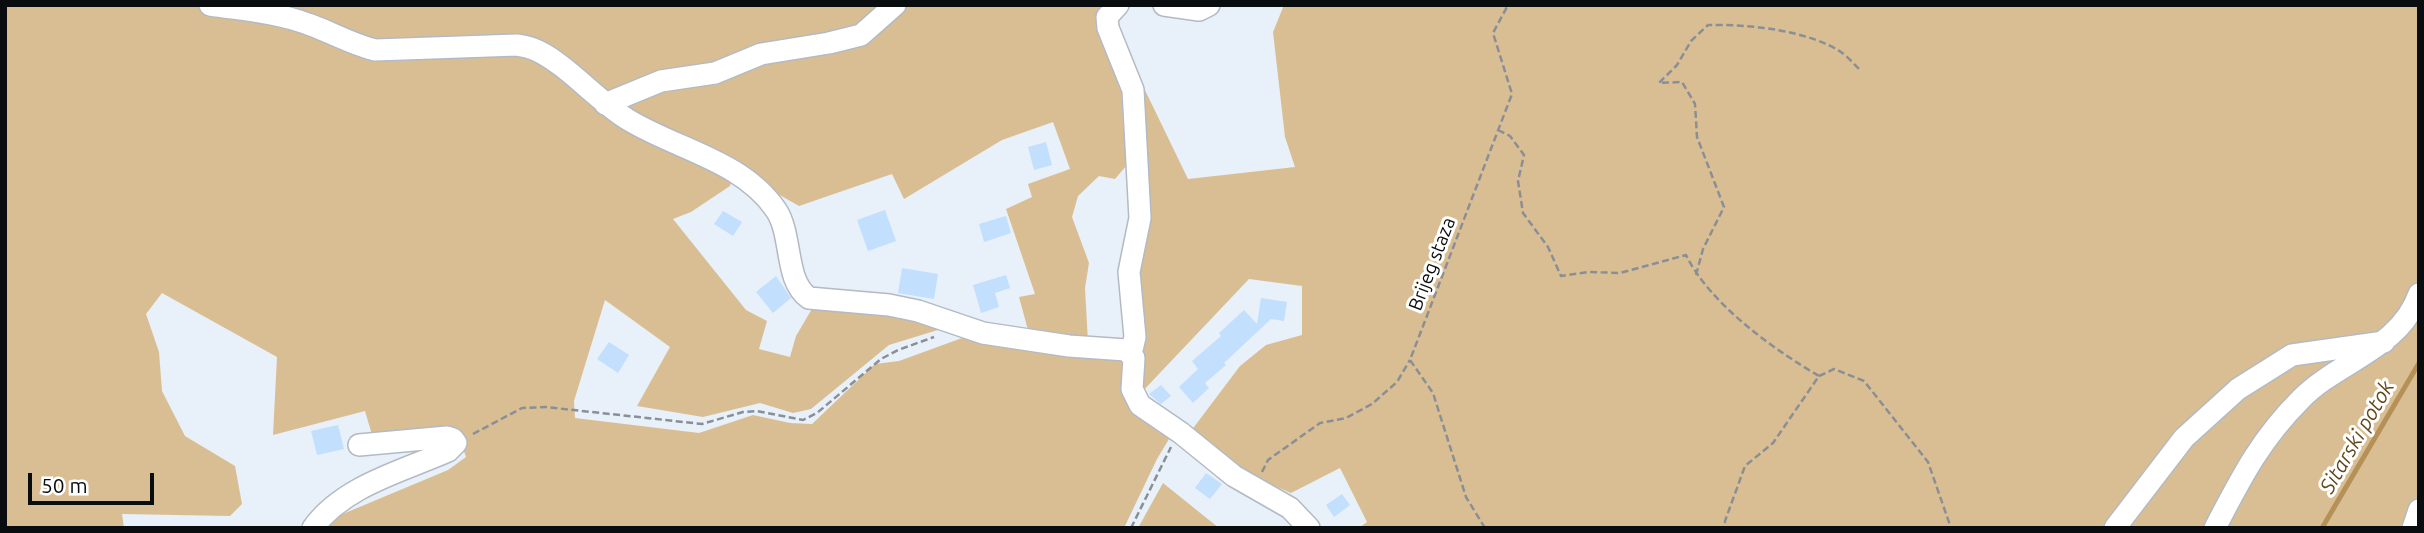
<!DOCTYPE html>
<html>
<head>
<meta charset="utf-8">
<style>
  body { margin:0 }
  #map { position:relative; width:2424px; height:533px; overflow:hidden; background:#e8f0f9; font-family:Ubuntu,sans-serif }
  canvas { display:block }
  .frame { position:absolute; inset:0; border:7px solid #0a0d0f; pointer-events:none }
  .scale { position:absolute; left:28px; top:473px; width:126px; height:32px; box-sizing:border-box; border:4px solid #0a0d0f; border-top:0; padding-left:9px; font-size:21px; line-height:24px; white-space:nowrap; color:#0a0d0f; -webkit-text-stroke:5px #fff; paint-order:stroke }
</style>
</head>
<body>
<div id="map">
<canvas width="2424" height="533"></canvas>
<div class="frame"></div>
<div class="scale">50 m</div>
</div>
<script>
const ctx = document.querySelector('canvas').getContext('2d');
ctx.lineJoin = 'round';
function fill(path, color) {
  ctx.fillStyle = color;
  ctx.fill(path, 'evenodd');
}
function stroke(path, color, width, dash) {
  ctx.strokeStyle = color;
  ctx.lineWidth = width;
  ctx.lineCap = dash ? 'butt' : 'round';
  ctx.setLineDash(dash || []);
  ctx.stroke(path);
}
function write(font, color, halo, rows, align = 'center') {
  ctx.font = font + ' Ubuntu,sans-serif';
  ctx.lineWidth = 6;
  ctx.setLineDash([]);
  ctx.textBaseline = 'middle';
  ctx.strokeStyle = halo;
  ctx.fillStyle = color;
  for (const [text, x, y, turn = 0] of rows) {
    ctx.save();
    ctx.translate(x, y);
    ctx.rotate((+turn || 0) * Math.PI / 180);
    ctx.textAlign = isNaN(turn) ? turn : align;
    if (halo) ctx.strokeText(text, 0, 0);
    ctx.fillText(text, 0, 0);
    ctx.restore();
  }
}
fill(new Path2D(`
  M5,5H1100C1092,36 1115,60 1122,88C1127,111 1128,136 1132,159L1115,179L1099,176L1078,196L1072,217L1089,263L1085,288L1088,342L1028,330L1019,297L1035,294L1006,209L1032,197L1028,184L1070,169L1053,122L1002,140L904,199L892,174L799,206L771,190L736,167L730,186L691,212L673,219L746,310L767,321L759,349L790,357L796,336L813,307L898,310L941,329L889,345L811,409L793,413L760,403L703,417L637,406L670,347L605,300L574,401L575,418L699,433L753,415L790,423L812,424L875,364L899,361L962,338L1052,354L1121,358L1128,362L1129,372L1122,392L1129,405L1172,434L1157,459L1124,528H324L338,516L448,470L466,457L456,428L373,438L365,411L273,435L277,357L162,293L146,314L159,352L162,391L185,436L235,466L242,504L230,516L122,514L124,528H5Z
  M1284,5H2419V528H1359L1367,522L1340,468L1291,493L1249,475L1191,431L1240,366L1266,345L1302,335V286L1249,279L1139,395L1141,350L1136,277L1143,86L1188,179L1295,167L1285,137L1273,32Z
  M1163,483L1219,528H1138Z`), '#dabe93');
stroke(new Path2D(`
  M2322,528L2419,363`), '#b69157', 5);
fill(new Path2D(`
  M1046,142L1052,165L1034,170L1028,147Z
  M885,210L896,241L868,251L857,220Z
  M723,211L742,222L733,236L714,224Z
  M1006,216L1011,233L984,242L979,224Z
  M902,268L938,274L934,299L898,293Z
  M1006,275L1010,288L995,293L999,307L981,313L973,285Z
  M776,276L791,298L773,313L756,292Z
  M1261,298L1287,302L1284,321L1271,319L1224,363L1226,365L1205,383L1209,388L1193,403L1179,387L1198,369L1192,361L1221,336L1219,333L1244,310L1257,324Z
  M609,342L629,355L618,373L597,359Z
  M1161,385L1171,396L1161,404L1149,394Z
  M338,425L344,449L317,455L311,431Z
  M1206,473L1222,484L1210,499L1195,488Z
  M1342,494L1350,505L1334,517L1326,505Z`), '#c2dffe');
const minor = new Path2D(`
  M210,5C243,10 276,12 308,24C331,32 351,44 375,50L517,45C524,46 532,48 538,51C567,65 597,100 627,119C675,149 742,160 776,210C793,235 784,281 809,298L889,305L918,311L983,333L1069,346L1126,350L1134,358L1132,389L1140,405L1181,433L1234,476L1290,508L1309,528
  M1118,5L1107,17L1108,28L1133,90L1140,218L1129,272L1135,337L1131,354
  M1164,5L1199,10L1209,5
  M605,104L661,81L715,73L761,54L829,43L861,35L895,5
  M313,528C343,486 403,471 448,451L456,443L453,439L447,437L359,445
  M2115,528L2184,438L2238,389L2292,355L2384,342
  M2215,528C2241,478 2260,440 2301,399C2338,361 2400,349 2419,294
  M2413,528L2419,510`);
stroke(minor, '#b3bac3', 24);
stroke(new Path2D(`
  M1498,130L1510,136L1524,155L1518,181L1523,213L1548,247L1561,276L1589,272L1620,273L1686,255C1710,304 1773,349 1819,376L1773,443L1745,466L1725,521V528
  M1696,275L1703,249L1724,207L1697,137L1695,104L1682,82L1659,83L1677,65L1691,41L1708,25C1748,24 1807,30 1841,52C1848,57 1855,65 1861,71
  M1819,376L1834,369L1864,381L1928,462L1951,528
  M473,434L522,408L546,407L702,424L743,412L757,411L803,420L817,413L881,359L898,350L934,337
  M1262,472L1268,460L1320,423L1346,418L1372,404L1397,382L1410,360
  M1131,528L1171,447
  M1485,528L1466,497L1433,393L1410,360L1512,94L1493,33L1508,5`), '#8a8f96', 2.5, [7, 3.5]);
stroke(minor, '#fff', 21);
write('19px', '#0a0d0f', '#fff', [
  ["Brijeg staza",1432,264,-69]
]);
write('italic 21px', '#63481b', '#fff', [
  ["Sitarski potok",2357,437,-60]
]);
</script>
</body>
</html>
